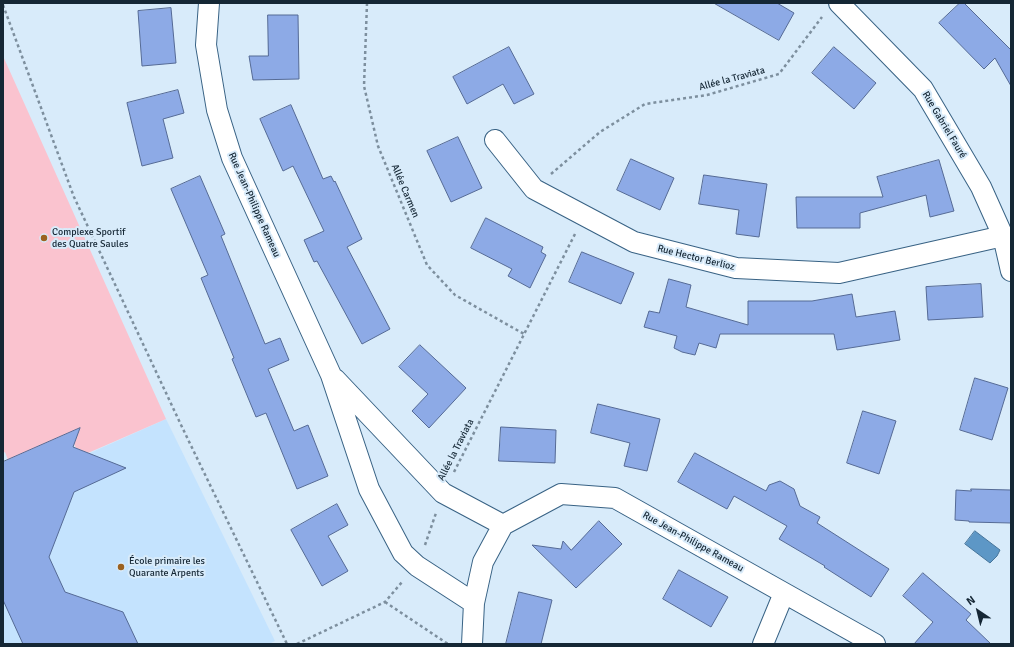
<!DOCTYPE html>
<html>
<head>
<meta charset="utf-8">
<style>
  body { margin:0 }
  #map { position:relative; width:1014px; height:647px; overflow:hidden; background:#d8ebfa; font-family:Signika,sans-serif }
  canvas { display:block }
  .frame { position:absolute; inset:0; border:4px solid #152735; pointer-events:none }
  .north { position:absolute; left:958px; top:591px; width:40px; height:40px; -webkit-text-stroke:3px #d8ebfa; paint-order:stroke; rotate:325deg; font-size:11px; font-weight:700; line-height:16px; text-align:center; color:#152735 }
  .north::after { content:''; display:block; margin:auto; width:14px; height:18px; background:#152735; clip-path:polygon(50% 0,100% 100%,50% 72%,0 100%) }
</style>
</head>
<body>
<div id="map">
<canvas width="1014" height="647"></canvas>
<div class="frame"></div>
<div class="north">N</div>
</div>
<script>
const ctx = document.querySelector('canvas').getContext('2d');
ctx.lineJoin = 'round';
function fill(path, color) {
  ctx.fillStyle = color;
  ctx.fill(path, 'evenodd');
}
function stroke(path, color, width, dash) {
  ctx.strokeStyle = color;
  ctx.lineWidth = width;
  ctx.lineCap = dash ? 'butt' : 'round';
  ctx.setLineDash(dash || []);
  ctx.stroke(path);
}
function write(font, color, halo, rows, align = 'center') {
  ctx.font = font + ' Signika,sans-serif';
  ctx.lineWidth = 4;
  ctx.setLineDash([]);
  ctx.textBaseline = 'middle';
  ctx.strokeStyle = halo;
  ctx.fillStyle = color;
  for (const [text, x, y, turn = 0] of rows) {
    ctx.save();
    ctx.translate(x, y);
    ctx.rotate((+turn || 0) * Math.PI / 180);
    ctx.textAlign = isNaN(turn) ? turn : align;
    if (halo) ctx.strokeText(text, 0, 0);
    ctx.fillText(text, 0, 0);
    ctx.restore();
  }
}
fill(new Path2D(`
  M166,419L275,641L269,644H3V492Z`), '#c4e3fe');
fill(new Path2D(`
  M3,56L166,419L88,453L76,448L74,444L80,428L8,460L5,452L3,453Z`), '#fac3cf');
const water = new Path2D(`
  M975,531L1000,550L997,556L990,563L965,544Z`);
fill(water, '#5d97c6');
stroke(water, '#47759a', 1);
const building = new Path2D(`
  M714,3H777L794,13L779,40Z
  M960,3H964L1011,50V86L995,58L984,69L939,23Z
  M171,8L176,63L142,66L138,11Z
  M268,15H298L299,79L253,80L249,56H268Z
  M509,47L534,94L514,104L503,84L467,104L453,77Z
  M834,47L876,83L854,109L812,73Z
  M178,90L184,113L163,119L173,158L142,166L127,103Z
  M291,105L323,179L331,176L334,182L335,181L362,239L347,247L390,329L362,344L317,261L314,262L304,240L324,231L293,166L283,171L260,119Z
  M458,137L482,188L451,202L427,151Z
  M631,159L674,178L660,210L617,190Z
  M939,160L954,211L930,217L926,195L860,213V228H797L796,197H883L877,177Z
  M704,175L767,184L759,237L736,234L739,210L699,204Z
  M200,176L225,234L221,236L265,344L280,338L289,360L268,369L294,431L308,425L328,476L297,489L266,413L256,417L232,359L234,358L201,278L208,275L171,189Z
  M486,218L543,247L541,252L546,255L530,288L508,276L512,269L471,248Z
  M582,252L634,273L621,304L569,282Z
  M669,279L691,285L686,307L748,325V301H812L852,294L856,317L895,311L900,340L837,350L834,334H720L716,348L699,343L695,355L682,352L674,348L677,336L644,327L649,311L659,313Z
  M981,284L983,317L928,320L926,287Z
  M420,345L466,388L429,428L412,411L428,394L399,367Z
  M975,378L1008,388L992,440L960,430Z
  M598,404L660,419L647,471L624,466L630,443L591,433Z
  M863,411L896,421L879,474L847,463Z
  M501,427L556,430L555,463L499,461Z
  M80,428L73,447L126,468L74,492L49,557L65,592L123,612L138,644H23L3,600V462Z
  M695,453L766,491L769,485L780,481L794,489L800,506L820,517L817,523L889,569L871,597L824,567L825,566L779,539L787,526L734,496L727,509L678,482Z
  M971,489L1011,490V523L969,522V521L955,520L956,490L971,491Z
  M337,504L348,525L328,536L348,571L322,586L291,530Z
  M599,521L622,544L576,588L532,545L561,549L563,541L571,550Z
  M679,570L728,597L711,627L663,599Z
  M923,573L971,614L966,620L991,644H914L933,622L903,596Z
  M519,592L552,600L541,644H506Z`);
fill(building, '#8daae6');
stroke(building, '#556a95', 1);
const street = new Path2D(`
  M209,3L206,45L217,110L232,158L331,375L369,489L403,553L417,566L474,603
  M839,3L923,89L981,187L1003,236L1011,271
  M495,140L534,189L634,242L736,268L839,273L1003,236
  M335,379L443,493L503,525
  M472,644L474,603L483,562L503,525L561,494L615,498L875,644
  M763,644L784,593`);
stroke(street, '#386284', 22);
stroke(new Path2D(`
  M367,3L364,86L378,146L427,265L455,295L524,334
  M3,5L74,197L182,427L287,644
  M551,174L600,132L645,104L707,95L779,74L822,17
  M454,472L575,234
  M425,545L436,513
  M385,602L448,644
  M297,644L385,602L402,582`), '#7d8f9e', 2.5, [3, 3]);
stroke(street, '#fff', 20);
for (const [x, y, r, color] of [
  [44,238,4,"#9b6120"],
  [121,567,4,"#9b6120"]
]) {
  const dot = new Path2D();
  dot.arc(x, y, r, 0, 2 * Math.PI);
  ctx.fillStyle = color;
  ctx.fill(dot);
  stroke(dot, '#d8ebfa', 1.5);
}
write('10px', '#152735', '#d8ebfa', [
  ["Allée la Traviata",732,79,-15],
  ["Rue Gabriel Fauré",944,125,59],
  ["Allée Carmen",405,191,67],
  ["Rue Jean-Philippe Rameau",254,205,66],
  ["Rue Hector Berlioz",696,258,14],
  ["Allée la Traviata",456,450,-63],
  ["Rue Jean-Philippe Rameau",693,542,29]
]);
write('10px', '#152735', '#d8ebfa', [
  ["Complexe Sportif",52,232],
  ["des Quatre Saules",52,244],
  ["École primaire les",129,561],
  ["Quarante Arpents",129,573]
], 'left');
</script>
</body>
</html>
